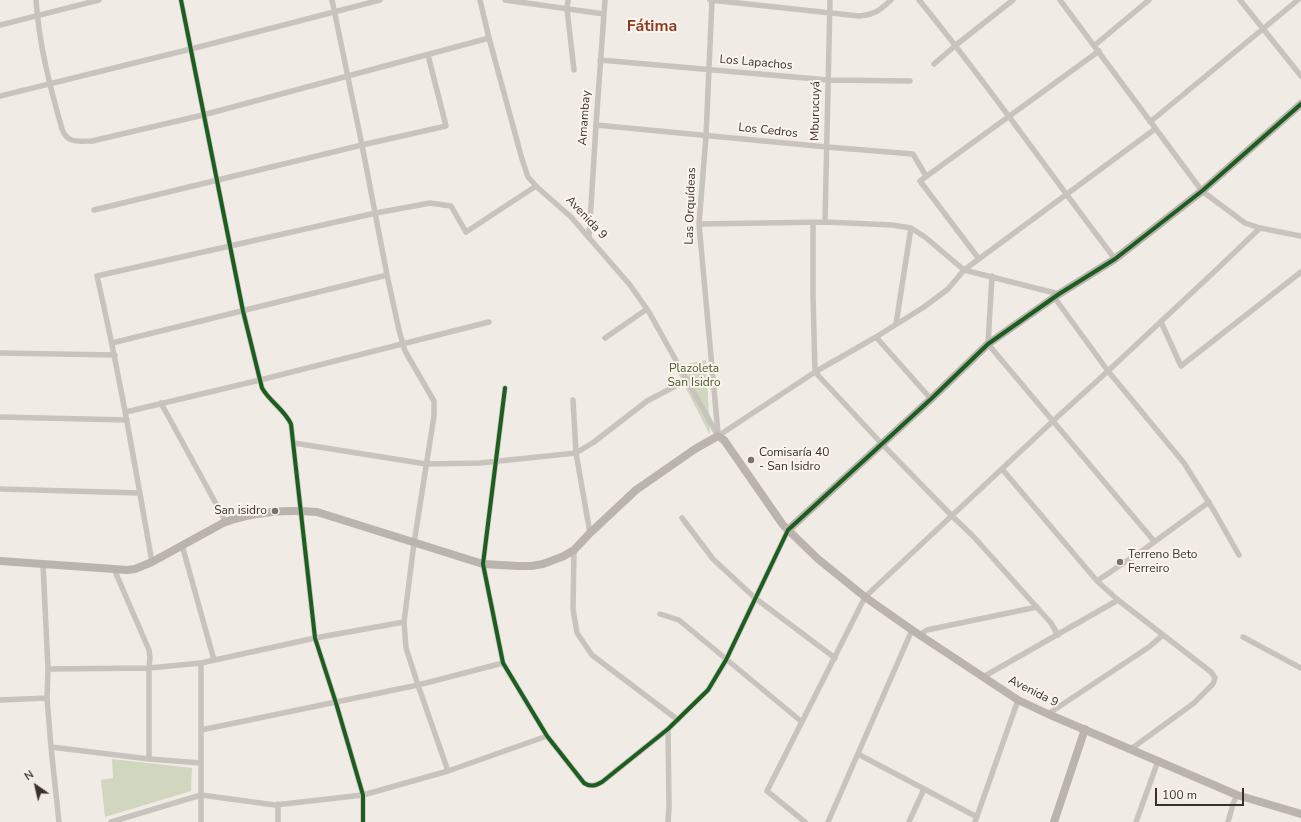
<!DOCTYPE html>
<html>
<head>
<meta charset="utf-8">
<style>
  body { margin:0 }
  #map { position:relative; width:1301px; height:822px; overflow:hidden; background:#f0ebe5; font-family:"Nunito Sans",sans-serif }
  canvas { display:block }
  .north { position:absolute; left:16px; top:766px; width:40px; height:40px; -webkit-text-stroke:3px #fbf5ee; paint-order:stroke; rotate:326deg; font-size:11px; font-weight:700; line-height:16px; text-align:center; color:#3b302b }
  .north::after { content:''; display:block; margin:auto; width:14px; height:18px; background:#3b302b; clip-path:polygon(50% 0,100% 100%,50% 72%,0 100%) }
  .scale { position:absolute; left:1155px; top:788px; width:89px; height:18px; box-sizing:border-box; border:2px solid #3b302b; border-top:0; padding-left:5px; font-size:12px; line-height:14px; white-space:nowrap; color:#3b302b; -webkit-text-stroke:3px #fbf5ee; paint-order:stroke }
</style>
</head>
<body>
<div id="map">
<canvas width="1301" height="822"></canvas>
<div class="north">N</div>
<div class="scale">100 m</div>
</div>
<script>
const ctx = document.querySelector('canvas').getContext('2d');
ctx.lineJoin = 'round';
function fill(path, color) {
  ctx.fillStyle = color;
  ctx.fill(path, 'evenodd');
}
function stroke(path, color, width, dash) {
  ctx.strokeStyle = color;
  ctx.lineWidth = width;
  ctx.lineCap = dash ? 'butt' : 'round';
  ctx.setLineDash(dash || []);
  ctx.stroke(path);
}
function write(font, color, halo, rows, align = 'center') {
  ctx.font = font + ' "Nunito Sans",sans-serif';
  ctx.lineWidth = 4;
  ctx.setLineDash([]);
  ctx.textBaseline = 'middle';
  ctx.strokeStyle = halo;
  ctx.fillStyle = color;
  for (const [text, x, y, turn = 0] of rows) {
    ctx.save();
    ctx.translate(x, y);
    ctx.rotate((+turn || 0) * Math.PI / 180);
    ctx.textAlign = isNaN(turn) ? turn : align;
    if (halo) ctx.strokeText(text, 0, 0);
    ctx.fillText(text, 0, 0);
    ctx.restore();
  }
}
fill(new Path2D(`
  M706,360L710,435L675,367Z
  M112,759L192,768L191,791L105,817L101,780L113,778Z`), '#d1d6bf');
stroke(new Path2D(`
  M36,0C39,44 50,87 62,129C67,144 79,141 92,141L203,115L489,38
  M181,0L243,311L262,388C270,402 284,409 291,424L315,638L336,703L363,795V822
  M332,0L362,145L387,275L399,330L405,351L434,401V416L414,543L404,622L406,648L418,685L448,771
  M480,0L489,38L522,159L528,177L538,188L571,217L630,285L649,312L718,436
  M505,0L604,14
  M568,0L567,9L574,70
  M710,0L859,16C876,14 879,11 891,0
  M712,0L706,136L699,224L718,433
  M919,0C988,84 1049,173 1115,259
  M1060,0L1202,191L1245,223L1260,228L1301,236
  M1240,0L1301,76
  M0,25L99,0
  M1095,45L1149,0
  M600,60L828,80L910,81
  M934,64L956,45L1013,0
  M0,96L191,49L380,0
  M1150,122L1298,0
  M596,125L827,147L913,154L926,176
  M94,210L362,145L446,126L428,55
  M813,222V295L815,372L882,444L952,516L973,536L1051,623L1058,635
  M825,222L830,0
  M699,224L825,222L892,225L911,228L925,237L964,270L1059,294
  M589,238L596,125L605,0
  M979,259L920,181L1099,51
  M992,276L988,344L1154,541
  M1054,297L1108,371L1184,463L1214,511L1239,555
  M1161,322L1181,366L1301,272
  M896,324L911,228
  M876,337L931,399
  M605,338L647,309
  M112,343L387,275
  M0,353L115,355
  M505,388L483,564L503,663L547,736L584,783C590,787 595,786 602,782L668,729L708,690L726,660L788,530
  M573,400L576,453L590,533
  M161,403L226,522
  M126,412L260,380L489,322
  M0,417L127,420
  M718,436L815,372L876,337L924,307L948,289L964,270L1155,129
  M294,443L426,464L480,463L576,453L594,442L647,401L687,380
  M1002,469L1097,581L1118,600L1211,672L1215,678L1213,684L1194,703L1131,749
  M0,489L140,493
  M682,518L713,559L755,598L835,658
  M182,545L214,660
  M574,550L573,609L577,633L592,655L678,720
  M152,562C135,466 119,371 97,276L376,213L430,203L451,206L466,232L536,186
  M43,564L48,669L47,698L51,747L59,822
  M114,569L149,650L150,658L149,668V759
  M1097,581L1146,548L1209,502
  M660,614L679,620L802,722
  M919,635L927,630L1037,607
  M1243,637L1301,668
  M201,663V822
  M48,669L149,668L201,663L315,638L404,622
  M983,677L1118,600
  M0,700L47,698
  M1048,714L1149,647L1163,635
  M201,730L418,685L503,663
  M51,747L149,759L201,763
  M858,754L977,817
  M111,822L201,795L275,805L363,795L448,771L547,736
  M278,822V804
  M668,822L669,807L668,729
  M805,822L767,791L865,597L1053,421L1108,371L1214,272L1260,228
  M828,822L912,630
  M909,822L924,789
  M975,822L1018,700
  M1136,822L1158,761
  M1228,822L1233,804L1237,795`), '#c9c3be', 5.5);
stroke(new Path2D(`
  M788,530L931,399L988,344L1059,294L1115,259L1202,191L1301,104
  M0,561L114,569L127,570L135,569L152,562L223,523C251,512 287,509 317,512L483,564L518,566H531L543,564L564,556L574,550L590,533L636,490L695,449L718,436L724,440L783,525L818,559L865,597L912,630L1018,700L1048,714L1237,795L1301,814
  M1054,822L1085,729`), '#bab3ae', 8);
stroke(new Path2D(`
  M181,0L243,311L262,388C270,402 284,409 291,424L315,638L336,703L363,795V822
  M505,388L483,564L503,663L547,736L584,783C590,787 595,786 602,782L668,729L708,690L726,660L788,530L931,399L988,344L1059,294L1115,259L1202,191L1301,104`), '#1b5e20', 4);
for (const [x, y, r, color] of [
  [751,460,4,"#7a716c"],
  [275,511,4,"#7a716c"],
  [1120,562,4,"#7a716c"]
]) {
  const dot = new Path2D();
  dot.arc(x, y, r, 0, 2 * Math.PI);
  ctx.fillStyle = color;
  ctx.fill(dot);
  stroke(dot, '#fbf5ee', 1.5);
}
write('12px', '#3b302b', '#fbf5ee', [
  ["Los Lapachos",756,63,5],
  ["Mburucuyá",816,111,-89],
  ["Amambay",585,118,-86],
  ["Los Cedros",768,131,6],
  ["Las Orquídeas",691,206,-88],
  ["Avenida 9",586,218,47],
  ["Avenida 9",1033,692,27]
]);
write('12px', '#4a5a2e', '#fbf5ee', [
  ["Plazoleta",694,369],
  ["San Isidro",694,383]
]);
write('12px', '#3b302b', '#fbf5ee', [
  ["Comisaría 40",759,453],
  ["- San Isidro",759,467],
  ["San isidro",267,511,"right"],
  ["Terreno Beto",1128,555],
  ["Ferreiro",1128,569]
], 'left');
write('bold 16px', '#8c3b22', '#fbf5ee', [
  ["Fátima",652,27]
]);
</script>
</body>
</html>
